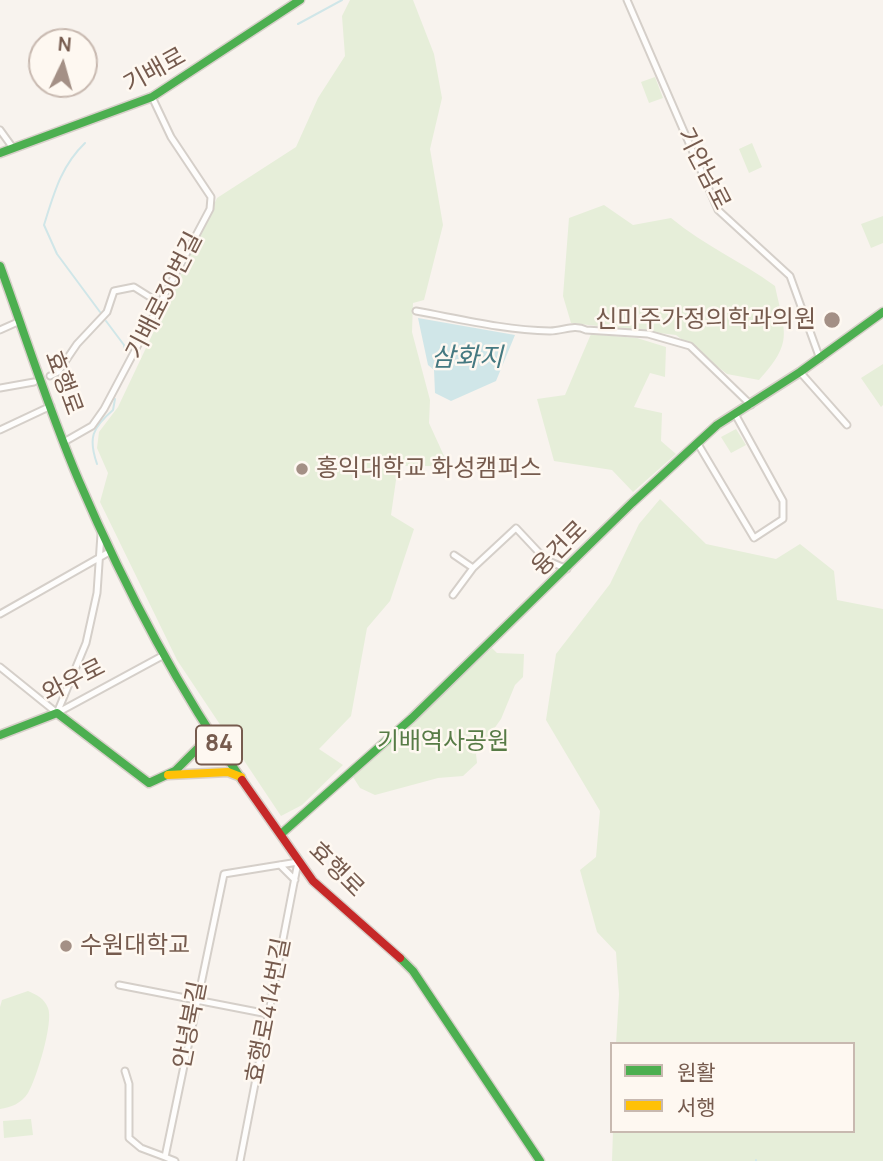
<!DOCTYPE html>
<html>
<head>
<meta charset="utf-8">
<style>
  body { margin:0 }
  #map { position:relative; width:883px; height:1161px; overflow:hidden; background:#f8f3ee; font-family:Manrope,"Noto Sans KR",sans-serif }
  canvas { display:block }
  .legend { position:absolute; left:610px; top:1042px; width:245px; height:91px; box-sizing:border-box; background:#fef8f1; border:2px solid #c8b9b0; margin:0; padding:9px 12px; list-style:none; font-size:21px; color:#765b4e }
  .legend li { display:flex; align-items:center; gap:14px; height:35px }
  .legend b { width:35px; border:2px solid #c8b9b0 }
  .north { position:absolute; left:28px; top:28px; width:70px; height:70px; box-sizing:border-box; background:#fef8f1; border:2px solid #c8b9b0; border-radius:50%; rotate:5deg; font-size:19px; font-weight:700; line-height:28px; text-align:center; color:#765b4e }
  .north::after { content:''; display:block; margin:auto; width:24px; height:32px; background:#a49086; clip-path:polygon(50% 0,100% 100%,50% 72%,0 100%) }
</style>
</head>
<body>
<div id="map">
<canvas width="883" height="1161"></canvas>
<ul class="legend">
<li><b style="height:9px;background:#4caf50"></b>원활</li>
<li><b style="height:9px;background:#ffc107"></b>서행</li>
</ul>
<div class="north">N</div>
</div>
<script>
const ctx = document.querySelector('canvas').getContext('2d');
ctx.lineJoin = 'round';
function fill(path, color) {
  ctx.fillStyle = color;
  ctx.fill(path, 'evenodd');
}
function stroke(path, color, width, dash) {
  ctx.strokeStyle = color;
  ctx.lineWidth = width;
  ctx.lineCap = dash ? 'butt' : 'round';
  ctx.setLineDash(dash || []);
  ctx.stroke(path);
}
function write(font, color, halo, rows, align = 'center') {
  ctx.font = font + ' Manrope,"Noto Sans KR",sans-serif';
  ctx.lineWidth = 5;
  ctx.setLineDash([]);
  ctx.textBaseline = 'middle';
  ctx.strokeStyle = halo;
  ctx.fillStyle = color;
  for (const [text, x, y, turn = 0] of rows) {
    ctx.save();
    ctx.translate(x, y);
    ctx.rotate((+turn || 0) * Math.PI / 180);
    ctx.textAlign = isNaN(turn) ? turn : align;
    if (halo) ctx.strokeText(text, 0, 0);
    ctx.fillText(text, 0, 0);
    ctx.restore();
  }
}
fill(new Path2D(`
  M350,0H413L434,54L442,98L430,149L443,225L424,300L413,303L412,332L430,400L429,423L445,458L439,466H398L391,515L414,529L390,601L367,628L351,716L319,749L343,765L302,805L281,816L177,660L100,502L108,473L97,448L99,432L118,407L217,198L296,147L318,98L345,56L342,16Z
  M655,77L663,98L649,103L641,82Z
  M752,143L762,167L749,173L739,149Z
  M604,205L633,225L671,218C705,246 741,261 775,286C785,333 794,342 759,380L727,374L676,335L571,323L563,296L569,218Z
  M883,216V243L871,248L861,224Z
  M591,334L637,338L666,347L665,377L650,373L634,407L662,413L661,441L676,454L633,492L612,470L554,461L537,399L565,395Z
  M883,364V405L881,407L861,378Z
  M736,429L746,445L731,453L721,437Z
  M660,499L706,544L776,559L800,544L834,571L837,600L883,609V1161H612L613,1131H853V1044H616L619,994L616,952L597,932L580,870L596,857L600,811L546,720L556,654L610,584L639,524Z
  M492,648L497,653L524,654L523,677L515,685L501,719L476,754L477,763L463,776L438,778L375,795L360,788L353,777Z
  M28,991C37,995 44,998 48,1008C54,1022 36,1080 28,1093C21,1104 11,1107 0,1109V1007L2,1000Z
  M31,1119L33,1135L4,1138L3,1121Z`), '#e6eed9');
fill(new Path2D(`
  M418,318L515,335L496,381L451,401L435,393L434,370L428,365Z`), '#d0e6e8');
stroke(new Path2D(`
  M298,24L342,0
  M85,143C61,166 54,193 44,225L57,254L100,312
  M106,321L124,345L125,352
  M97,464C88,438 92,428 113,410L115,399
  M756,1161V1160`), '#d0e6e8', 2);
const street = new Path2D(`
  M627,0L718,210L790,276L820,359
  M0,130L13,148
  M416,311C460,319 504,330 550,331C563,331 574,324 586,330L648,334L690,346L751,405
  M0,330L20,321
  M800,372L847,425
  M50,376L58,372L77,344L107,312L114,291L134,287L161,304
  M0,388L34,382
  M0,430L51,406
  M64,442L92,426L104,409L210,209L211,197L171,137L152,97
  M698,444L754,538L783,519V501L735,414
  M454,555L473,568
  M453,595L473,568L516,528L546,560L567,569
  M0,614L111,551
  M0,667L57,713
  M57,713L86,643L97,593L101,534
  M57,713L164,655
  M280,865L295,880
  M119,985L268,1014
  M125,1071L129,1084V1138L141,1148L165,1157
  M175,1161L165,1157L224,874L298,862L240,1161`);
const fast = new Path2D(`
  M0,153L152,97L300,0
  M0,266C26,337 49,411 79,481C124,586 177,687 242,780
  M0,735L57,713L149,783L175,771L211,735
  M281,834L412,718L632,503L717,425L800,372L883,312
  M400,958L413,971L540,1161`);
const slow = new Path2D(`
  M168,775L228,772L241,777`);
const jam = new Path2D(`
  M242,780L313,881L400,958`);
stroke(street, '#d5cfc9', 9);
stroke(fast, '#d8d0ca', 11);
stroke(slow, '#d8d0ca', 11);
stroke(jam, '#d8d0ca', 11);
stroke(street, '#fefdfc', 5);
stroke(fast, '#4caf50', 8);
stroke(slow, '#ffc107', 8);
stroke(jam, '#c62828', 8);
for (const [x, y, r, color] of [
  [832,320,9,"#a49086"],
  [302,469,7,"#a49086"],
  [66,946,7,"#a49086"]
]) {
  const dot = new Path2D();
  dot.arc(x, y, r, 0, 2 * Math.PI);
  ctx.fillStyle = color;
  ctx.fill(dot);
  stroke(dot, '#fef8f1', 2.5);
}
for (const [x, y, w] of [
  [219,745,46]
]) {
  const box = new Path2D();
  box.roundRect(x - w / 2, y - 19.5, w, 39, 5);
  ctx.fillStyle = '#fef8f1';
  ctx.fill(box);
  stroke(box, '#765b4e', 2);
}
write('bold 23px', '#765b4e', null, [
  ["84",219,745]
]);
write('24px', '#765b4e', '#fef8f1', [
  ["기배로",155,71,-29],
  ["기안남로",703,169,63],
  ["기배로30번길",165,296,-63],
  ["효행로",63,383,70],
  ["융건로",560,549,-45],
  ["와우로",74,681,-27],
  ["효행로",336,870,45],
  ["효행로414번길",269,1011,-79],
  ["안녕북길",191,1025,-79]
]);
write('24px', '#765b4e', '#fef8f1', [
  ["신미주가정의학과의원",816,320,"right"],
  ["홍익대학교 화성캠퍼스",316,469],
  ["수원대학교",80,946]
], 'left');
write('24px', '#577b46', '#fef8f1', [
  ["기배역사공원",443,742]
]);
write('italic 26px', '#457981', '#fef8f1', [
  ["삼화지",467,359]
]);
</script>
</body>
</html>
